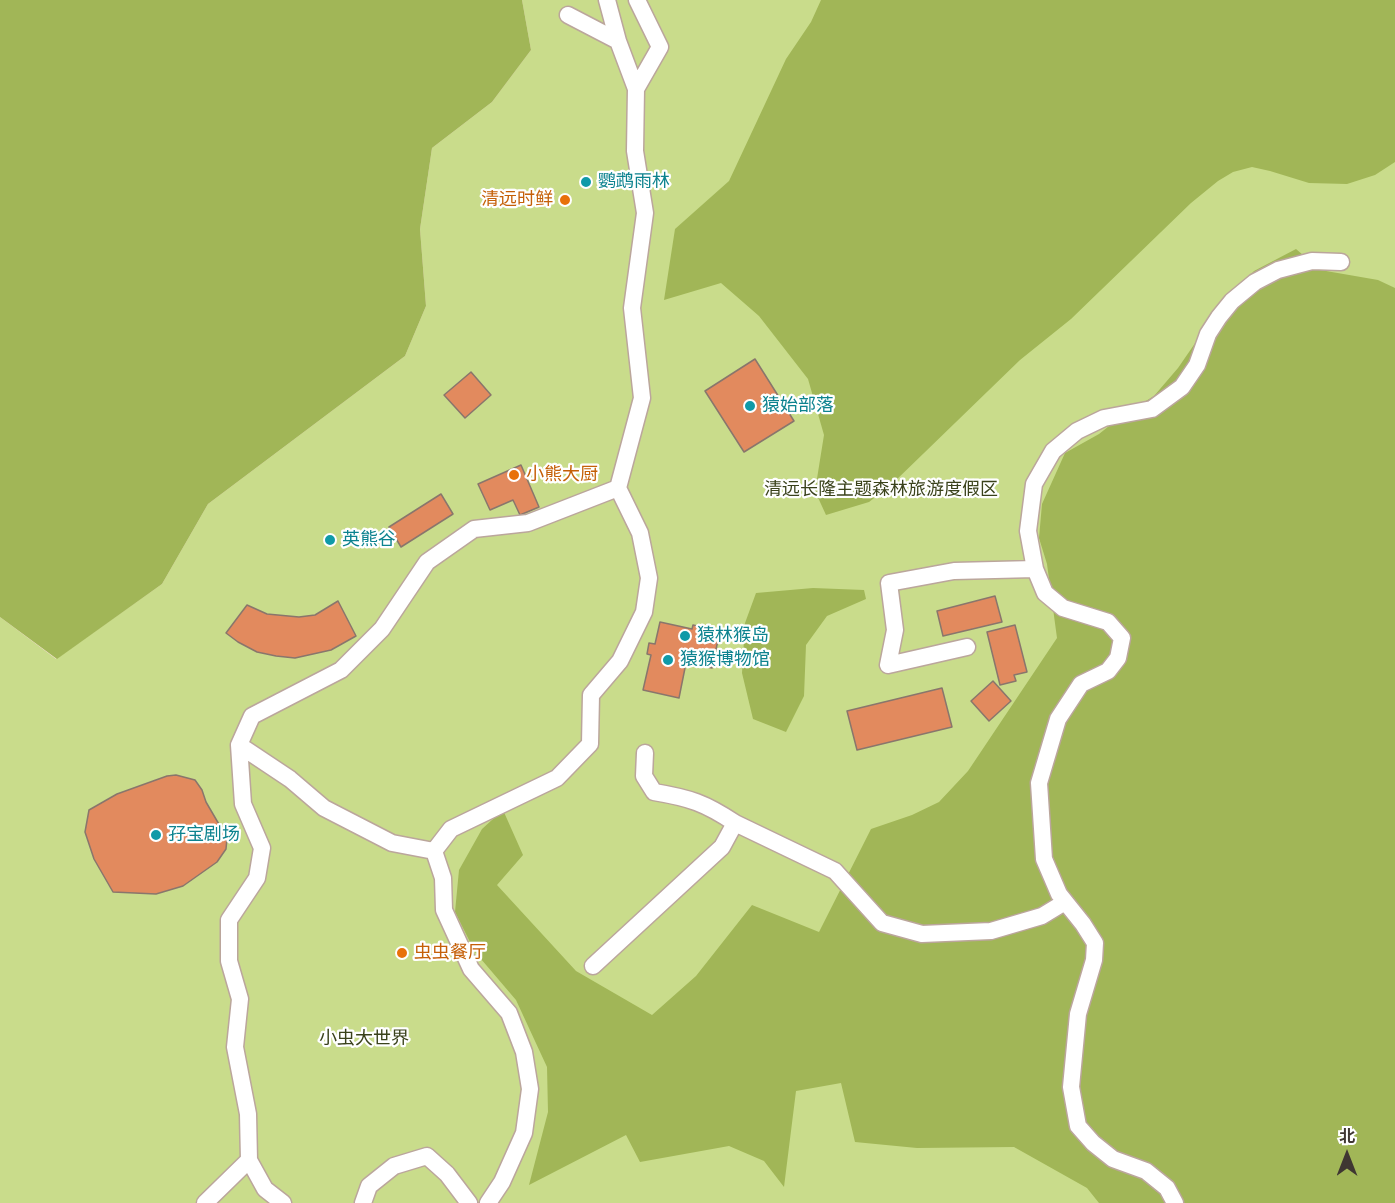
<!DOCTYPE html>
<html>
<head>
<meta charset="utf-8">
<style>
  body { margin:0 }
  #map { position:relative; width:1395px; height:1203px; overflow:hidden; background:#f4ddd3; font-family:Montserrat,"Noto Sans SC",sans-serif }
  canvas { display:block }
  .north { position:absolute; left:1317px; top:1125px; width:60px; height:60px; -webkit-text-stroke:4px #fff; paint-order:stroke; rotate:0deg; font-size:16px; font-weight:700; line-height:24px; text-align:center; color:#3f3632 }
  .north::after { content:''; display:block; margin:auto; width:21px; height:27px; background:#3f3632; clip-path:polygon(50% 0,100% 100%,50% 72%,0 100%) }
</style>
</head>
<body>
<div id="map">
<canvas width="1395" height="1203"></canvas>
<div class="north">北</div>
</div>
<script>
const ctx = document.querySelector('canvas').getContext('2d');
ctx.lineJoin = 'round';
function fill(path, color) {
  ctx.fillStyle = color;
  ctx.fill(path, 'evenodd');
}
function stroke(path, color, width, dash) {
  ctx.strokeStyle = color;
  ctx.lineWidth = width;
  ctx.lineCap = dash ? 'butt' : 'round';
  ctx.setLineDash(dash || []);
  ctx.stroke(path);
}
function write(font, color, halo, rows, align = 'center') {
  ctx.font = font + ' Montserrat,"Noto Sans SC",sans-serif';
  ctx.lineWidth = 4.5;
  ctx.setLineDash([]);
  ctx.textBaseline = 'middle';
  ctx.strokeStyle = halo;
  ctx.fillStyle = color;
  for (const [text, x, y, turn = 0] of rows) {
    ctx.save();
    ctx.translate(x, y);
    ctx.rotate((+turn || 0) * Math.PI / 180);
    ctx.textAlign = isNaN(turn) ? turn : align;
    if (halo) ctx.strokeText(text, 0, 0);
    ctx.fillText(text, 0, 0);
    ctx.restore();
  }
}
fill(new Path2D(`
  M522,0H1395V1203H0V617L56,659L162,584L208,504L405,356L426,306L420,229L432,148L492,102L531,50Z`), '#c9dc8b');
fill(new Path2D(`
  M0,0H522L531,50L492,102L432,148L420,229L426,306L405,356L208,504L162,584L57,659L0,617Z
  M821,0H1395V162L1375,175L1347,184L1309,183L1270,171L1252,167L1233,172L1218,181L1191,203L1071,319L1020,360L892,484L869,502L826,515L815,491L824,435L808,379L759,316L721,283L664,300L675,229L729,181L786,59L811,22Z
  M1296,249L1303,255V267L1378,280L1395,288V1203H1099L1087,1188L1014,1147L917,1148L855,1142L841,1083L796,1091L784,1187L764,1161L729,1146L640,1162L626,1135L529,1185L548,1112L547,1067L516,1000L475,952L455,912L459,870L482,829L503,810L523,855L497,885L576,971L652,1015L696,976L752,905L819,932L871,829L912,815L939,802L968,771L1057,638L1047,564L1039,538L1042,504L1065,453L1099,434L1123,415L1154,396L1178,368L1220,307L1254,271Z
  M813,588L864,590L866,599L827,616L806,645L804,696L786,732L753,719L742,673L745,623L756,593Z`), '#a1b657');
const building = new Path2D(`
  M755,359L794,421L744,452L705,391Z
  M471,372L491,395L465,418L444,395Z
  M521,465L539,507L520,515L513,500L490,510L478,484Z
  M441,494L453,514L401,547L389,527Z
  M995,596L1002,622L943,636L937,611Z
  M338,601L356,636L331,650L295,658L276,656L257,652L238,642L226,633L247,605L267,614L299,617L315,615Z
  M660,622L692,629L693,625L720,631L712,668L702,666V662L687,658L679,698L643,690L651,655L647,654L649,643L655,644Z
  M1015,625L1027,672L1014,675L1016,681L1000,685L987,632Z
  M993,681L1011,701L989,721L971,701Z
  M942,688L952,727L857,750L847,711Z
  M176,775L195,780L202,790L206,802L227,838L226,849L217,862L183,886L156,894L113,892L94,859L85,832L89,810L117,794L167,776Z`);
fill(building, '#e28a5e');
stroke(building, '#89766c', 1.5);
const minor = new Path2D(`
  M568,15L618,41
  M636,89L660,47L637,0
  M967,647L888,665L895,630L889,583L954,571L1035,569
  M239,745L290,779L324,808L392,843L434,851
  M645,753L644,776L654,792C690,798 705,803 735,823
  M593,966L722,847L735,823L835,871L882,923L922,934L991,931L1042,916L1065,902
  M205,1203L249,1160
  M283,1203L265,1189L249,1160L248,1114L235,1047L240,999L229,961V920L257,878L262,848L243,804L239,745L252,716L341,670L382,629L427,562L474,529L528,523L618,488L642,398L632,308L645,213L635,151L636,89L618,41L607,0
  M363,1203L369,1186L394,1166L427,1156L447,1174L469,1203
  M488,1203L502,1182L524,1133L530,1089L524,1052L509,1013L471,969L444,910L443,878L434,851L451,829L557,778L590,744L591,695L620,661L644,612L649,578L640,533L618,488
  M1175,1203L1167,1188L1146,1171L1113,1159L1093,1143L1078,1126L1071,1087L1078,1014L1094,960L1095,943L1083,924L1059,894L1044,859L1039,783L1058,719L1081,684L1108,671L1118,658L1122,638L1108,622L1063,608L1045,593L1035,569L1028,531L1034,484L1053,451L1077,431L1104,418L1152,409L1182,387L1197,365L1208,334L1219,317L1232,301L1255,282L1278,270L1312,261L1341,262`);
stroke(minor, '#bba69c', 19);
stroke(minor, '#fff', 16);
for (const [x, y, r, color] of [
  [586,182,6,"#0f9aa8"],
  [565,200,6,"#e8710a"],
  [750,406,6,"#0f9aa8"],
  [514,475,6,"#e8710a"],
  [330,540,6,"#0f9aa8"],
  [685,636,6,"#0f9aa8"],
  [668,660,6,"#0f9aa8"],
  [156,835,6,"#0f9aa8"],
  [402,953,6,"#e8710a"]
]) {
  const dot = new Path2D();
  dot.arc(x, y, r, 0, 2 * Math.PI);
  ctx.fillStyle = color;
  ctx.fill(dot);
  stroke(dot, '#fff', 2);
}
write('18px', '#0d838f', '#fff', [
  ["鹦鹉雨林",598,182],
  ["猿始部落",762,406],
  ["英熊谷",342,540],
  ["猿林猴岛",697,636],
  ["猿猴博物馆",680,660],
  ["孖宝剧场",168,835]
], 'left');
write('18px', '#c56008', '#fff', [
  ["清远时鲜",553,200,"right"],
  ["小熊大厨",526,475],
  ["虫虫餐厅",414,953]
], 'left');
write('18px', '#3a421b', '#fff', [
  ["清远长隆主题森林旅游度假区",881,490],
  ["小虫大世界",364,1039]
]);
</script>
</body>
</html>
